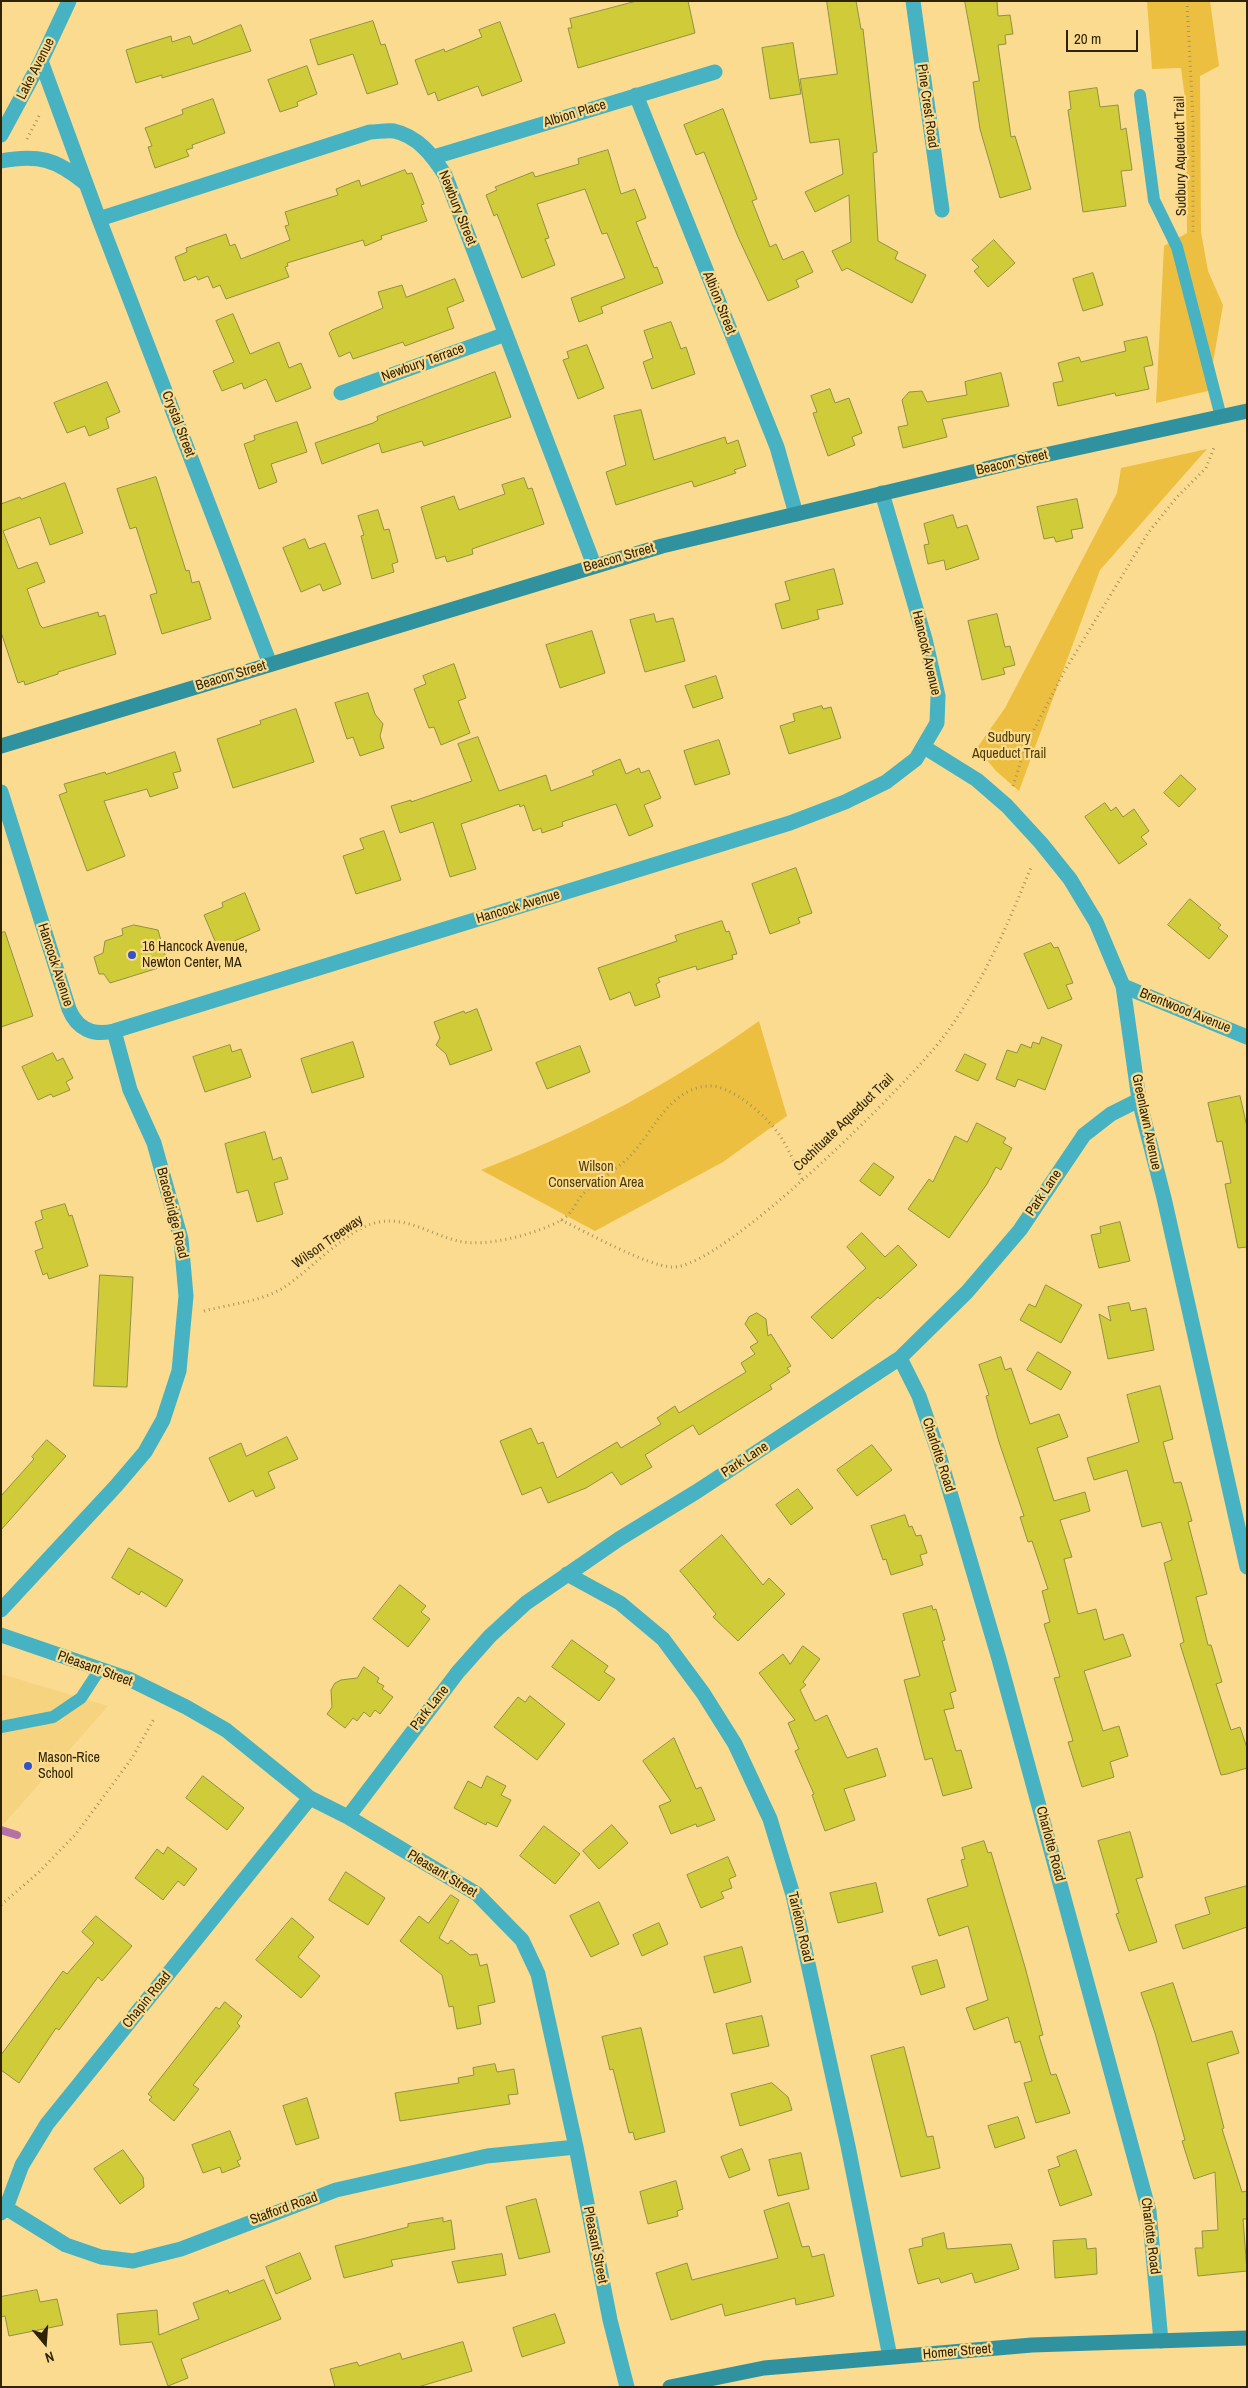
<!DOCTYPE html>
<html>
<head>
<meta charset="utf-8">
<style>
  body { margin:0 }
  #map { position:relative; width:1248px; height:2388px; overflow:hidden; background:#fadb90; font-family:"Archivo Narrow",sans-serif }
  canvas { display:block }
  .frame { position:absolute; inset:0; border:2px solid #2f2303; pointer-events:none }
  .north { position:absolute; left:20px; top:2318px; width:50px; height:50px; -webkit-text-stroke:4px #fadb90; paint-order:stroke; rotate:162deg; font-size:14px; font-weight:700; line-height:20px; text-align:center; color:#2f2303 }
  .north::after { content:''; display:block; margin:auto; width:18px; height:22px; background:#2f2303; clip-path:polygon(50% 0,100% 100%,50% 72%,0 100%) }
  .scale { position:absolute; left:1066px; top:30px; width:72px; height:22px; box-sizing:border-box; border:2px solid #2f2303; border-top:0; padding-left:6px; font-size:15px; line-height:18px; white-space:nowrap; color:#2f2303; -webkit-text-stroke:4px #fadb90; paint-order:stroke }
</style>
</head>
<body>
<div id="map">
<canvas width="1248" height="2388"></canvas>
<div class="frame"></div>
<div class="north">N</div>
<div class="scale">20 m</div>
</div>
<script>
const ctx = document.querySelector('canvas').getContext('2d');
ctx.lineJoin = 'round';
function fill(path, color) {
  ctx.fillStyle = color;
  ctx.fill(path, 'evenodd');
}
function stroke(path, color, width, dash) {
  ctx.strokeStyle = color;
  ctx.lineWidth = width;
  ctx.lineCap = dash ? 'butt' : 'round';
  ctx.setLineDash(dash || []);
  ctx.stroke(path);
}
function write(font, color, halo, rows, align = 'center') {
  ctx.font = font + ' "Archivo Narrow",sans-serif';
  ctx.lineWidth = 4.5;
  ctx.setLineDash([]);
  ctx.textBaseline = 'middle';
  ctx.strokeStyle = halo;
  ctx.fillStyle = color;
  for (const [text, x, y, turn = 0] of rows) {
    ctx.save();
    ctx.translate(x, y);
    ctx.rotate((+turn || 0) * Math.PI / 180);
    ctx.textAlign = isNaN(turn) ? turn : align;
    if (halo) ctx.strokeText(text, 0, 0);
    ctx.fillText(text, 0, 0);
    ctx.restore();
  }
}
fill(new Path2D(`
  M1,1674L108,1706L1,1827Z`), '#f5d37f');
fill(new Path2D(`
  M1147,1H1210L1219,66L1200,76L1201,232L1208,271L1223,305L1208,391L1156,403L1164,246L1187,233L1186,106L1181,68L1152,69Z
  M1207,449L1100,570L1019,791L996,771L977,748L1005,708L1117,493L1121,468Z
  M759,1021L787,1116L723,1162L595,1231L481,1170C583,1131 669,1085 759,1021Z`), '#edbf41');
stroke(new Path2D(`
  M1,1830L17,1835`), '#b571a7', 8);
const building = new Path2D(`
  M637,1H688L695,33L578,68L568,28H572L570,19Z
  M827,1H856L861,29H863L877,152L873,153L878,241L898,252L895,259L926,275L912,303L847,268L842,271L832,251L851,242L849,195L815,212L805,192L843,174L839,139L810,143L800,79L837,74Z
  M965,1H997L998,16L1010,15L1013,34L1005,35L1006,44L998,45L1011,137L1015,136L1031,189L1000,198L980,129L973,82L979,81Z
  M373,21L381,45L385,44L398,84L367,94L353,54L318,65L310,40Z
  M500,22L522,81L482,96L478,86L438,101L435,92L428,95L415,60L444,49L445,52L482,37L479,30Z
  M241,25L251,51L162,78V75L136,83L126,50L171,36L172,42L190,36L193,44Z
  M793,43L801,94L770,99L762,48Z
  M307,66L317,94L297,102L298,106L280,112L268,80Z
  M1097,88L1100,107L1118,105L1121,130L1126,128L1132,170L1121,171L1126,206L1083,212L1068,110L1071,109L1069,92Z
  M213,99L225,133L192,145L193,148L186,150L189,156L155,168L148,147L152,146L145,128L183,114L182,110Z
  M723,109L757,199L752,201L770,247L776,244L783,260L803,251L813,272L796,280L799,287L768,301L738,237L704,152L696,155L684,125Z
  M608,150L621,194L635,189L646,218L636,222L654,268L657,267L663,283L601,307L603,313L579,322L571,298L625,278L607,233L602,234L585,189L537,204L549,238L545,239L555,265L522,278L497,214L494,216L486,195L497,190L495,187L533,172L535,177L579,164L578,159Z
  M405,170L407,174L412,173L424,204L421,205L427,221L381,236L382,239L365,246L363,240L287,263L288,266L285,267L289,277L226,299L220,285L213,288L208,276L198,280L196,276L184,281L175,257L187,252L186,248L226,234L230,246L235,244L241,259L290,240L285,226L289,225L285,212L338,195L336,189L359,180L361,186Z
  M994,240L1015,263L988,287L974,271L979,267L972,260Z
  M1093,273L1103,305L1083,311L1073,279Z
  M455,279L464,301L447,308L454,328L405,346L403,342L353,359L350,352L339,357L329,333L332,330L383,308L378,292L402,285L406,297Z
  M233,314L250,354L279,342L289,368L301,363L311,388L276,402L266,379L244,389L242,383L222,391L213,371L234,362L216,321Z
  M671,322L681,349L686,347L695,374L652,389L643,362L653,358L644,331Z
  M1147,337L1153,365L1144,367L1149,389L1116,396L1115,393L1058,406L1053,383L1063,381L1058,363L1079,357L1081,362L1126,351L1124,342Z
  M587,345L604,388L578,399L563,360L569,358L567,352Z
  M495,372L511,417L424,446L422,441L382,453L379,443L322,464L315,443L373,423L378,420L377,417Z
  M1001,373L1009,406L942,419L947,437L903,448L898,427L908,425L902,400L909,392L922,391L927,402L967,395L965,382Z
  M107,382L120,412L106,418L109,428L89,436L85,426L67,433L54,403Z
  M830,389L835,403L849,398L862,433L852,437L855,445L828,456L813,413L817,412L811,396Z
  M641,410L654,460L725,437L727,444L738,440L746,466L734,470L736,473L694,487L692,481L616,505L606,472L626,465L614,416Z
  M297,422L307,452L271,464L277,482L259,489L244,444L255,440L254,436Z
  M156,477L186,571L189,570L192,583L199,581L211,619L162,634L150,595L157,593L136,527L130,529L117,489Z
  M524,478L528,489L532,488L544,524L472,549L473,554L447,562L445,556L436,559L421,507L454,496L459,510L505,494L502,485Z
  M65,483L83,533L50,545L40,517L3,531L18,569L37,562L45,582L27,589L40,625L43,628L98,612L99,617L105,615L116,654L58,672V674L25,685L24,681L18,683L1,632V504L20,497L21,499Z
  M1077,499L1083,528L1071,530L1073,538L1056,542L1054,537L1044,539L1037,507Z
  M378,510L384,530L389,529L398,562L392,564L394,572L372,579L361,536L364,535L358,516Z
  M953,515L957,528L967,525L979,559L946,570L944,560L928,564L924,545L929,544L924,524Z
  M305,539L309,549L325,543L341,584L323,591L320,584L301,592L283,548Z
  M834,569L843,604L817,610L819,619L782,629L775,604L790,600L785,582Z
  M654,614L656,622L673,618L685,661L645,672L630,620Z
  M997,614L1005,647L1010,646L1015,665L1003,668L1005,674L982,680L968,621Z
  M592,631L605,673L560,688L546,645Z
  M454,664L466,698L458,701L470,733L441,745L434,727L429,728L414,689L426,684L423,676Z
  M716,676L723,698L693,708L685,686Z
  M368,693L375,714L383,724L380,736L384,748L360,756L353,737L347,739L335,703Z
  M822,706L823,709L831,707L841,738L789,754L780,726L795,721L793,714Z
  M296,709L314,762L233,788L217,739L261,724L260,721Z
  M478,737L499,791L546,775L551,791L594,775L592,771L620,759L626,774L639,768L641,773L649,770L661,798L644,805L653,826L629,836L616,804L562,822L563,826L542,833L541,828L533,831L524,805L520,807L519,804L461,824L476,869L450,877L433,822L400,833L391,806L411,800V802L472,781L458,744Z
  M719,740L730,774L695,785L684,751Z
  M175,752L181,771L173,773L178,788L150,797L147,789L104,801L125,856L87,871L59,795L67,792L64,784L105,772L106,774Z
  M1181,775L1196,789L1179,807L1164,793Z
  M1105,803L1111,811L1116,807L1123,817L1134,809L1149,831L1141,837L1147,844L1119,864L1085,817Z
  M384,831L401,880L356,894L343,856L364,849L360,839Z
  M796,868L812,913L798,918L800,923L770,934L752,884Z
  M245,893L260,930L218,948L204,915L223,907L222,903Z
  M1190,899L1221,925L1218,928L1228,936L1209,959L1168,925Z
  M722,921L726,932L729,931L737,954L732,955L733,959L697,970L696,966L658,978L660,982L656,984L660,997L635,1006L630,992L610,1000L598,968L677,941L675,936Z
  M134,925L158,930L168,965L110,983L104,974H99L94,957L103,953L105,941L123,935L122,929Z
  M5,932L33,1016L1,1027V933Z
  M1051,943L1054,948L1058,947L1073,983L1066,985L1072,999L1048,1009L1024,954Z
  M477,1009L492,1050L450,1065L446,1054L436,1045L440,1038L434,1022L464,1011L465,1013Z
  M1042,1037L1062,1045L1045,1090L1018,1079L1015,1087L996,1079L1007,1050L1017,1053L1021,1044L1031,1048L1033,1042L1039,1044Z
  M353,1042L364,1077L312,1093L301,1059Z
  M230,1045L232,1052L241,1049L251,1077L205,1092L193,1057Z
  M580,1046L590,1072L547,1089L536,1063Z
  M53,1053L57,1061L63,1058L73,1078L66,1082L70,1090L53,1097L51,1094L38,1100L22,1067Z
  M965,1054L986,1064L978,1081L956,1071Z
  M1240,1096L1247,1127V1247L1238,1248L1225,1184L1231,1183L1222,1141L1217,1142L1208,1103Z
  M977,1123L1006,1138L1003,1143L1012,1148L1001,1170L996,1167L987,1184L949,1238L908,1209L929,1179L933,1182L955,1136L967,1142Z
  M265,1132L273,1160L281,1157L288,1179L274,1183L283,1214L257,1222L248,1190L237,1193L225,1144Z
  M874,1163L894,1177L880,1196L860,1181Z
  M65,1204L69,1216L72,1215L88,1266L49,1279L47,1273L43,1275L35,1251L43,1248L35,1222L43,1219L41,1211Z
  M1120,1222L1130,1261L1099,1268L1091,1235L1101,1233L1100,1227Z
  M862,1233L885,1257L898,1245L917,1265L880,1299L878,1297L832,1339L811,1317L866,1268L847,1247Z
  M100,1275L133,1277L127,1387L94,1386Z
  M1046,1285L1082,1305L1061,1343L1020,1320L1029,1304L1035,1307Z
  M1129,1303L1131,1311L1146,1308L1154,1350L1108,1359L1099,1314L1111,1321L1108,1307Z
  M757,1313L766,1319L768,1336L771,1334L791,1366L787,1368L790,1372L770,1385L772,1389L699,1435L693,1425L645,1455L652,1467L621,1485L612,1472L586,1488L548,1503L541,1487L522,1495L500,1441L531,1428L538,1444L543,1442L557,1478L617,1442L621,1448L661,1424L657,1418L675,1406L679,1413L746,1372L741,1363L755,1354L750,1347L758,1342L745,1324L749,1317Z
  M1038,1352L1071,1372L1061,1390L1027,1370Z
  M1001,1357L1005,1370L1011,1368L1030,1424L1059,1414L1068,1437L1037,1448L1054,1501L1085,1492L1090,1511L1060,1520L1072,1557L1064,1559L1078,1614L1096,1609L1104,1640L1123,1634L1131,1656L1084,1671L1103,1731L1119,1726L1128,1756L1110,1762L1114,1777L1082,1787L1068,1742L1073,1741L1054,1678L1060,1677L1044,1624L1050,1622L1042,1591L1048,1589L1032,1541L1028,1542L1020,1517L1024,1516L999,1442L986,1396L989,1395L979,1365Z
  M1160,1386L1173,1439L1163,1442L1174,1483L1181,1482L1192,1521L1188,1522L1207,1594L1196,1597L1208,1645H1211L1222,1682L1216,1684L1231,1730L1240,1727L1247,1748V1768L1227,1774L1221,1775L1180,1644L1184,1642L1164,1563L1172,1560L1161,1522L1142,1527L1127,1470L1094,1480L1087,1458L1139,1442L1127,1395Z
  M287,1437L298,1459L268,1472L275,1488L256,1497L253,1490L229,1502L209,1458L241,1443L246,1456Z
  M47,1440L66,1456L1,1530V1496L34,1459L32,1457Z
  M872,1445L892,1470L857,1496L837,1470Z
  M798,1489L813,1508L791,1525L776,1505Z
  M905,1515L909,1527L912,1526L916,1536L921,1535L927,1553L920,1555L923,1565L891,1575L886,1559L883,1560L871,1526Z
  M722,1535L763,1585L769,1578L785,1594L738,1641L713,1617L716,1614L680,1571Z
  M129,1548L183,1580L166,1607L141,1591L139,1595L112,1578Z
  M400,1585L426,1606L421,1612L430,1619L408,1647L373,1619Z
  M932,1606L933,1610L936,1609L945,1640L942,1641L956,1691L950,1693L954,1708L944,1710L956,1751L961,1750L972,1788L943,1796L932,1758L925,1760L904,1680L920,1676L903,1614Z
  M572,1640L608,1666L604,1672L615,1679L599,1701L552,1667Z
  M803,1646L820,1659L803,1682L806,1685L800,1690L815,1721L827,1715L847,1758L877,1748L886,1776L844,1789L855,1820L825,1831L812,1795L814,1794L795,1751L799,1749L788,1723L795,1720L759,1673L783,1654L790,1664Z
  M364,1667L379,1678L377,1682L384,1686L382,1689L393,1697L380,1714L375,1710L370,1717L364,1712L357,1721L353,1718L345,1728L327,1714L332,1707L331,1690L335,1683L341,1680L357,1678Z
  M530,1696L565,1724L537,1760L494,1727L518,1697L525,1702Z
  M674,1738L696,1789L701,1787L715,1820L697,1827L696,1824L671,1834L659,1806L671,1801L643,1761Z
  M203,1776L244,1808L227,1830L186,1798Z
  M487,1776L506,1786L501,1795L511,1800L497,1827L487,1822L486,1825L454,1808L468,1781L481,1788Z
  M612,1825L628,1843L599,1869L583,1851Z
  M544,1826L580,1854L555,1884L520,1856Z
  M1130,1832L1143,1877L1136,1879L1157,1942L1129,1951L1116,1914L1119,1913L1098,1841Z
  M984,1841L988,1853L991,1852L1025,1967L1043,2035L1039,2036L1051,2075L1056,2074L1070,2113L1036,2123L1024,2083L1032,2081L1020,2041L1015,2043L1008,2017L974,2030L966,2008L988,2000L968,1926L939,1936L927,1899L968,1886L961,1860L965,1859L962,1848Z
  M168,1847L197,1869L184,1886L178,1881L163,1900L135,1878L157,1849L163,1854Z
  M728,1857L736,1876L729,1879L732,1888L721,1892L724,1898L701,1908L687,1875Z
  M346,1872L385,1898L368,1925L329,1900Z
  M876,1883L883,1912L838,1923L830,1893Z
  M1247,1886V1927L1183,1949L1175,1925L1210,1914L1205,1898Z
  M451,1895L459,1900L439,1938L448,1944L451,1940L470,1955L477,1954L480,1966L487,1964L495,2002L478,2006L481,2024L457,2029L453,2006L449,2007L442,1975L400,1941L419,1916L428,1923Z
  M599,1902L619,1944L591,1957L570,1916Z
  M96,1916L132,1946L102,1981L98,1977L59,2030L56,2028L19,2083L1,2070V2055L63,1971L67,1974L94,1943L82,1932Z
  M292,1918L314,1937L298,1957L320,1976L301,1998L256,1960Z
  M659,1923L668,1944L642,1956L633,1935Z
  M742,1947L751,1982L714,1993L704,1957Z
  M937,1960L945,1987L921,1995L912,1967Z
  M1173,1983L1192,2042L1232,2031L1239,2053L1207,2063L1224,2128L1222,2129L1242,2192L1247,2191V2219H1243L1247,2271L1198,2276L1195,2248H1203L1202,2231L1218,2230L1215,2172L1194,2179L1182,2141L1185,2140L1155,2033L1141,1993Z
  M225,2002L242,2016L237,2023L240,2026L193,2085L199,2089L174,2121L149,2100L152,2097L148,2094L216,2007L219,2009Z
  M762,2016L769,2046L733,2054L726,2024Z
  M641,2028L665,2132L635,2140L633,2132L629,2133L613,2069L610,2070L602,2037Z
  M904,2047L927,2137L933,2136L940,2168L901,2177L871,2056Z
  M495,2064L497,2072L514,2069L518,2094L508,2095L510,2104L400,2121L395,2093L459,2083L458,2078L474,2075L473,2068Z
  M772,2083L788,2097L792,2110L740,2126L731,2094Z
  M307,2098L319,2138L296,2145L283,2106Z
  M1018,2117L1025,2138L995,2148L988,2126Z
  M230,2131L241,2159L237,2161L240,2166L222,2173L220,2167L203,2173L192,2145Z
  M742,2149L750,2170L729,2178L721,2157Z
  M123,2150L143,2177L144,2187L120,2204L94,2169Z
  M1076,2150L1092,2195L1060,2206L1048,2170L1060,2166L1057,2157Z
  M801,2153L809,2189L778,2196L769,2160Z
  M676,2181L683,2209L677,2211L678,2216L648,2224L640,2192Z
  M536,2199L550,2252L519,2259L506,2207Z
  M789,2203L802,2247L809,2246L812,2257L824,2254L834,2296L796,2305L795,2298L725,2316L722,2304L671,2320L656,2273L687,2263L692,2280L778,2258L764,2211Z
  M443,2218V2222L451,2220L455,2249L391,2260L393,2266L344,2278L335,2246L408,2227V2224Z
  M944,2233L947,2249L1011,2244L1019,2269L975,2283L972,2273L941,2283L939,2278L918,2284L909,2249L923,2246L922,2239Z
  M1086,2239L1087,2249L1096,2248L1097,2274L1055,2278L1053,2241Z
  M300,2253L311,2279L276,2294L266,2267Z
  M502,2254L506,2275L458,2283L452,2262Z
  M264,2280L281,2319L181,2359L188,2378L168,2386L152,2342L120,2345L117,2314L157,2310L159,2335L199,2319L193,2303L228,2290L229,2293Z
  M37,2290L40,2302L57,2299L63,2325L9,2336L5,2316L1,2317V2297Z
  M555,2314L565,2343L522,2357L513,2328Z
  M463,2342L472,2371L418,2387H335L330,2369L357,2362L359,2366L400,2353L402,2359Z`);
fill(building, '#d0cc39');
stroke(building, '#919043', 1);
stroke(new Path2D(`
  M1187,1L1193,119V235
  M27,139L40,114
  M1013,786L1026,745L1064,672L1148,533L1177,497L1206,468L1215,445
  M561,1220C586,1232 647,1266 672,1267C722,1270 911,1081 945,1035C983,983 1008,924 1032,865
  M204,1311C230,1304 260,1302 283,1288C310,1271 348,1227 379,1222C408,1217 430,1234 458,1241C485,1248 535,1234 560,1221C573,1214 575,1202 584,1193C599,1179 618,1169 631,1155C654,1130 669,1090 707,1086C731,1084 768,1117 780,1136C789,1149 795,1164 802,1179
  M1,1905L38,1873L76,1834L132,1758L155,1717`), '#ab9459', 3, [1, 4]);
stroke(new Path2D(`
  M1140,95L1154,200L1177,247L1221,417
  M1,1727L53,1717L81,1698L100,1669`), '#47b2c1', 12);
stroke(new Path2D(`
  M913,1L942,210
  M41,61L99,219L270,664
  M636,95L777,447L796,514
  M1,135L41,61L69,1
  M434,157L715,72
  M1,161C38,154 56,159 85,183
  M99,219L370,132C377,132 387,130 394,131C418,136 433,156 445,175L594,565
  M341,393L506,334
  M924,747L977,780L1007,806L1041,843L1070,879L1096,922L1123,986L1139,1100L1164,1198L1247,1567
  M1,792L69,1009C77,1029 93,1036 114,1031L790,823L845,802L886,782L916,759L937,723L938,696L925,639L882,493
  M1123,986L1247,1037
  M900,1358L919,1396L937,1448L999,1659L1149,2211L1161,2341
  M567,1574L620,1603L663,1639L703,1693L735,1744L770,1819L793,1895L848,2146L890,2357
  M1,1610L116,1486L145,1452L163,1420L179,1371L186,1296L181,1239L154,1143L130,1090L114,1031
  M1,1635L129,1679L186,1707L226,1730L310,1798L348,1817L477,1894L522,1940L538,1974L576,2147L610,2320L627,2387
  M348,1817L458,1672L490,1636L526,1603L619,1539L696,1492L900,1358L967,1292L1020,1230L1084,1135L1111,1114L1139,1100
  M6,2208L66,2245L101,2257L133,2261L181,2249L336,2190L487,2156L576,2147
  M1,2213L6,2208L22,2165L47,2124L310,1798`), '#47b2c1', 15);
stroke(new Path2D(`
  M1,746L662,546L1031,458L1247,411
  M670,2387L764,2368L917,2355L1032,2345L1247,2338`), '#31929f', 15);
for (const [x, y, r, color] of [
  [132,955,5,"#3452c4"],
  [28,1766,5,"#3452c4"]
]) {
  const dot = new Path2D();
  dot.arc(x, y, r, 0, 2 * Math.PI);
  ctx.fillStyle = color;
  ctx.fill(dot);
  stroke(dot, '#fadb90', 2);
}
write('14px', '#2f2303', '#fadb90', [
  ["Lake Avenue",36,69,-63],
  ["Pine Crest Road",927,106,82],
  ["Albion Place",575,114,-17],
  ["Sudbury Aqueduct Trail",1181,156,-91],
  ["Newbury Street",457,208,68],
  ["Albion Street",719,303,68],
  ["Newbury Terrace",423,363,-20],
  ["Crystal Street",178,424,69],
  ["Beacon Street",1012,463,-13],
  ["Beacon Street",619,558,-16],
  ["Hancock Avenue",926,653,77],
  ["Beacon Street",231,676,-17],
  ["Hancock Avenue",518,907,-17],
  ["Hancock Avenue",55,965,72],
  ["Brentwood Avenue",1185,1011,22],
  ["Greenlawn Avenue",1146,1122,78],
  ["Cochituate Aqueduct Trail",844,1123,-44],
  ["Park Lane",1044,1193,-56],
  ["Bracebridge Road",172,1213,76],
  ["Wilson Treeway",328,1242,-35],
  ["Charlotte Road",938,1455,72],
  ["Park Lane",745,1460,-33],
  ["Pleasant Street",95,1669,20],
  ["Park Lane",430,1708,-52],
  ["Charlotte Road",1050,1844,75],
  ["Pleasant Street",442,1874,31],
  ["Tarleton Road",800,1927,77],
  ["Chapin Road",147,2000,-51],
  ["Stafford Road",284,2209,-20],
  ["Charlotte Road",1150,2236,83],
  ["Pleasant Street",595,2245,79],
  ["Homer Street",957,2352,-5]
]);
write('14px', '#4e3b00', '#fadb90', [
  ["Sudbury",1009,738],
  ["Aqueduct Trail",1009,754],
  ["Wilson",596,1167],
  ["Conservation Area",596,1183]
]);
write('14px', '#2f2303', '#fadb90', [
  ["16 Hancock Avenue,",142,947],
  ["Newton Center, MA",142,963],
  ["Mason-Rice",38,1758],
  ["School",38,1774]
], 'left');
</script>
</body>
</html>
